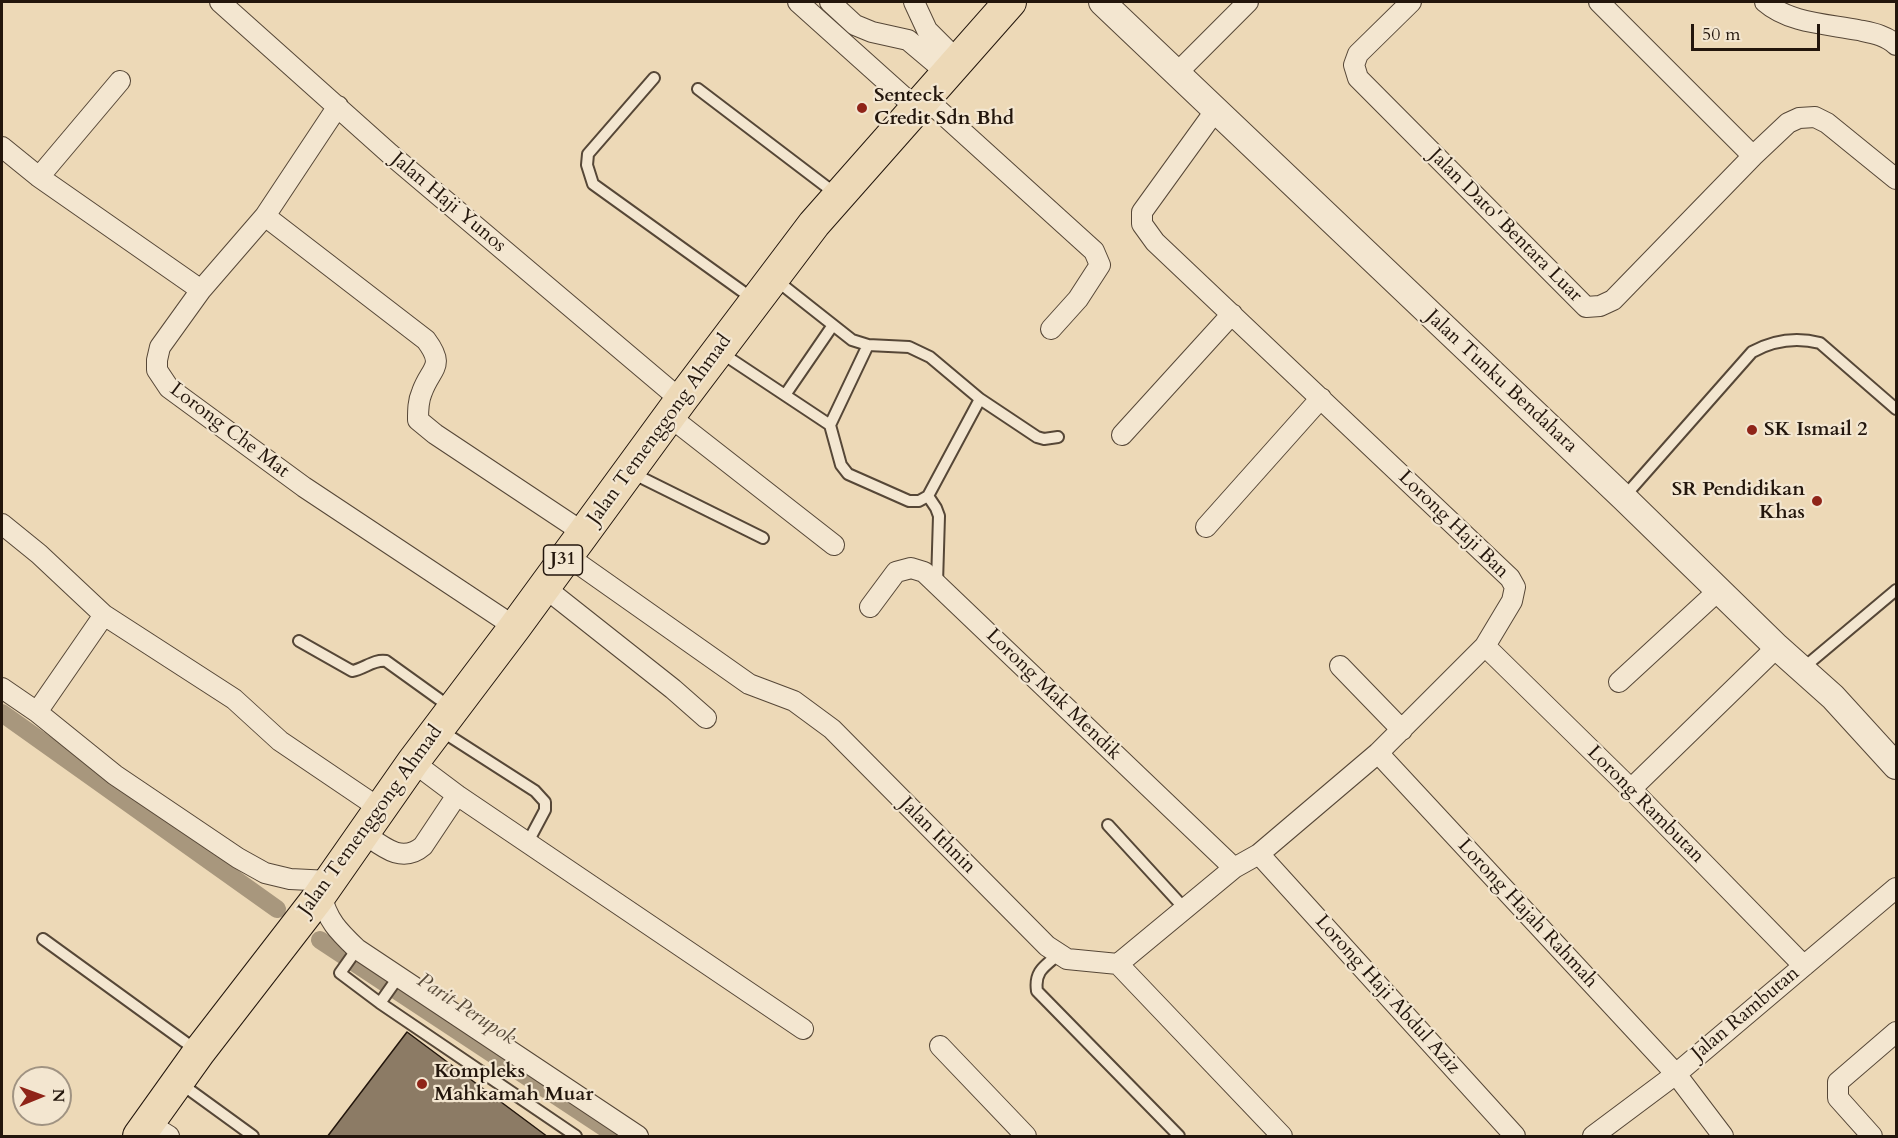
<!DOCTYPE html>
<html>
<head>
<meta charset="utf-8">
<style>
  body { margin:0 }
  #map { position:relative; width:1898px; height:1138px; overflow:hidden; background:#edd9b7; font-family:Cardo,serif }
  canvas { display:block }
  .frame { position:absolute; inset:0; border:3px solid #23160c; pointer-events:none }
  .north { position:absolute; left:12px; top:1066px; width:60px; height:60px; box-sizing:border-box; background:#f3e6d0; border:2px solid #a09382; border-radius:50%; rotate:89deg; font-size:16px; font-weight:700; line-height:24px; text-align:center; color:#23160c }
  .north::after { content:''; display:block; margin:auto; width:21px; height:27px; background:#8f2418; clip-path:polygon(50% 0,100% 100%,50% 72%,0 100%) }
  .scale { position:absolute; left:1691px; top:24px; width:129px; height:27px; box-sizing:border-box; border:3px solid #23160c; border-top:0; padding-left:8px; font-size:18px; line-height:21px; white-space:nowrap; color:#23160c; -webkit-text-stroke:4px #f3e6d0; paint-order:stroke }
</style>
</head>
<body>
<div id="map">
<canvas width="1898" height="1138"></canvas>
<div class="frame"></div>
<div class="north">N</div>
<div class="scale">50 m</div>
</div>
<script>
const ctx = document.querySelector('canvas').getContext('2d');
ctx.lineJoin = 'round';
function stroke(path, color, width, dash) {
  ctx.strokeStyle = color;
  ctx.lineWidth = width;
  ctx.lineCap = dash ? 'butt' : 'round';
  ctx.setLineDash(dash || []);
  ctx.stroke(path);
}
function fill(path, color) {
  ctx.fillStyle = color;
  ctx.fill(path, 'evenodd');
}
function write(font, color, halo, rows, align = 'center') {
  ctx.font = font + ' Cardo,serif';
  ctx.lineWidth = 4.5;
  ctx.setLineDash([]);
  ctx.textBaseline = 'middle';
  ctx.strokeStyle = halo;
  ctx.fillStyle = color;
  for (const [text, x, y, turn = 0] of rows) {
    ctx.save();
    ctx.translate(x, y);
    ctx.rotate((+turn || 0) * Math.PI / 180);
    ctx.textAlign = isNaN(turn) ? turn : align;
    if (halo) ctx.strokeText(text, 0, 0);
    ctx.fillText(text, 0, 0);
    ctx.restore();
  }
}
stroke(new Path2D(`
  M2,713L277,909
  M320,940L617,1136`), '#a8977d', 18);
const building = new Path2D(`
  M407,1032L548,1137H327Z`);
fill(building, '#8c7b65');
stroke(building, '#23160c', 1.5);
const service = new Path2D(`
  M654,78L588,154L587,165L593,184L753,299
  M698,89L836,194
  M776,280L852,340L868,345L909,347L930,357L980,399L1037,437L1044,439L1058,437
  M868,345L830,425L841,465L848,474L909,501H919L928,496L980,399
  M720,352L830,425
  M785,395L833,325
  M632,473L763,538
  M928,496L936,508L939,516L937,583
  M1624,497L1752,352C1774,340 1796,337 1820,343L1896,409
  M299,641L352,671C364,669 374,659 386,661L450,707
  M1802,669L1896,590
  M440,730L535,791L545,802V810L528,842
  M1108,825L1185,909
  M43,939L196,1050
  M357,949L340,973L380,1003L576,1136
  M1059,954C1045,966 1034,971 1037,991L1179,1136
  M380,1003L399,976
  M180,1083L253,1136`);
const minor = new Path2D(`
  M220,2L390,154L681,400
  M798,2L915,107
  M830,2L855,25L872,32L908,40L946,72
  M914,2L927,30L957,60
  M1411,2L1358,54L1354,65L1358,78L1586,307L1600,306L1613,300L1753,156L1788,123L1799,118L1815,117L1827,123L1896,179
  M1599,2L1753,156
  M1765,2C1789,23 1827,24 1858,30C1872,33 1886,35 1896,45
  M1177,73L1248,2
  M924,97L1094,251L1100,265L1078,299L1051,329
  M338,106L265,216L201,290L160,347L157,360V370L169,388L304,487L515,627
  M2,147L39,177L201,290
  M39,177L120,81
  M265,216L426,340C446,367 431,367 422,392C418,401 418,410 418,420L435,434L584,533
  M669,416L834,545
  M1122,435L1232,314
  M2,524L39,554L104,615L234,699L280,741L379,808
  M1206,527L1321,398
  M566,555L749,684L794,701L832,729L1047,946L1067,959L1118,964L1282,1136
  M544,587L673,689L706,718
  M870,607L896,572L911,568L924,572L1234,868
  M1485,646L1631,789L1804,966
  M1340,666L1402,730
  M1619,682L1719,590
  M2,688L37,712L115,775L238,858L265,873L290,879L330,881
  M37,712L104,615
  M1378,753L1676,1074L1723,1136
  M413,762L457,795L803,1029
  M1631,789L1777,647
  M362,832C381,845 401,865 423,846L457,795
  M1259,854L1515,1136
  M321,894C327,920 338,931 357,949L638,1136
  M1118,964L1234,868L1259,854L1378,753L1485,646L1512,601L1515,587L1510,578L1155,242L1142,224V212L1215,111
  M940,1046L1026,1136
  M148,1123L169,1136
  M1593,1136L1676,1074L1896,888
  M1872,1136L1838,1098V1082L1896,1032`);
const tertiary = new Path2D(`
  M1102,2L1624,498L1777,647L1833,697L1896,766`);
const primary = new Path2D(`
  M139,1136L199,1052L318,898L413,762L515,627L681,400L814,224L1010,2`);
stroke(service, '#564737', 14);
stroke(minor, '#564737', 22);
stroke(tertiary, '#564737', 28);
stroke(primary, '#23160c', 34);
stroke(service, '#f3e6d0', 10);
stroke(minor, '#f3e6d0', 20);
stroke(tertiary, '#f3e6d0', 26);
stroke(primary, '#edd9b7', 32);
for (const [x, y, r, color] of [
  [862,108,6,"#8f2418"],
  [1752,430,6,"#8f2418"],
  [1817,501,6,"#8f2418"],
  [422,1084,6,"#8f2418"]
]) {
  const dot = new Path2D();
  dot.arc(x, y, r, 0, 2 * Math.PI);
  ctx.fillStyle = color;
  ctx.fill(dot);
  stroke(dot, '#f3e6d0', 2);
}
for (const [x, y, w] of [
  [563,560,39]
]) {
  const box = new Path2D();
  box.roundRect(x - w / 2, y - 15, w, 30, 4.5);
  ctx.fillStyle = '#f3e6d0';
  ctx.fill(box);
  stroke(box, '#23160c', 1.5);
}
write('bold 18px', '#23160c', null, [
  ["J31",563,560]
]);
write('bold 20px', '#23160c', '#f3e6d0', [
  ["Senteck",874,96],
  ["Credit Sdn Bhd",874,119],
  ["SK Ismail 2",1764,430],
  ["SR Pendidikan",1805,490,"right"],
  ["Khas",1805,513,"right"],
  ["Kompleks",434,1072],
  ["Mahkamah Muar",434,1095]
], 'left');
write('20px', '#23160c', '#f3e6d0', [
  ["Jalan Haji Yunos",448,203,40],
  ["Jalan Dato' Bentara Luar",1505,226,45],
  ["Jalan Tunku Bendahara",1501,382,43],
  ["Jalan Temenggong Ahmad",660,430,-54],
  ["Lorong Che Mat",229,431,37],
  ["Lorong Haji Ban",1453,525,44],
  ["Lorong Mak Mendik",1053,695,44],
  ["Lorong Rambutan",1645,805,45],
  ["Jalan Temenggong Ahmad",371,821,-54],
  ["Jalan Ithnin",937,836,45],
  ["Lorong Hajah Rahmah",1527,914,47],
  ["Lorong Haji Abdul Aziz",1387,995,48],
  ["Jalan Rambutan",1746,1014,-40]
]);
write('italic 21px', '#584a39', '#f3e6d0', [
  ["Parit Perupok",466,1010,33]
]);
</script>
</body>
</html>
